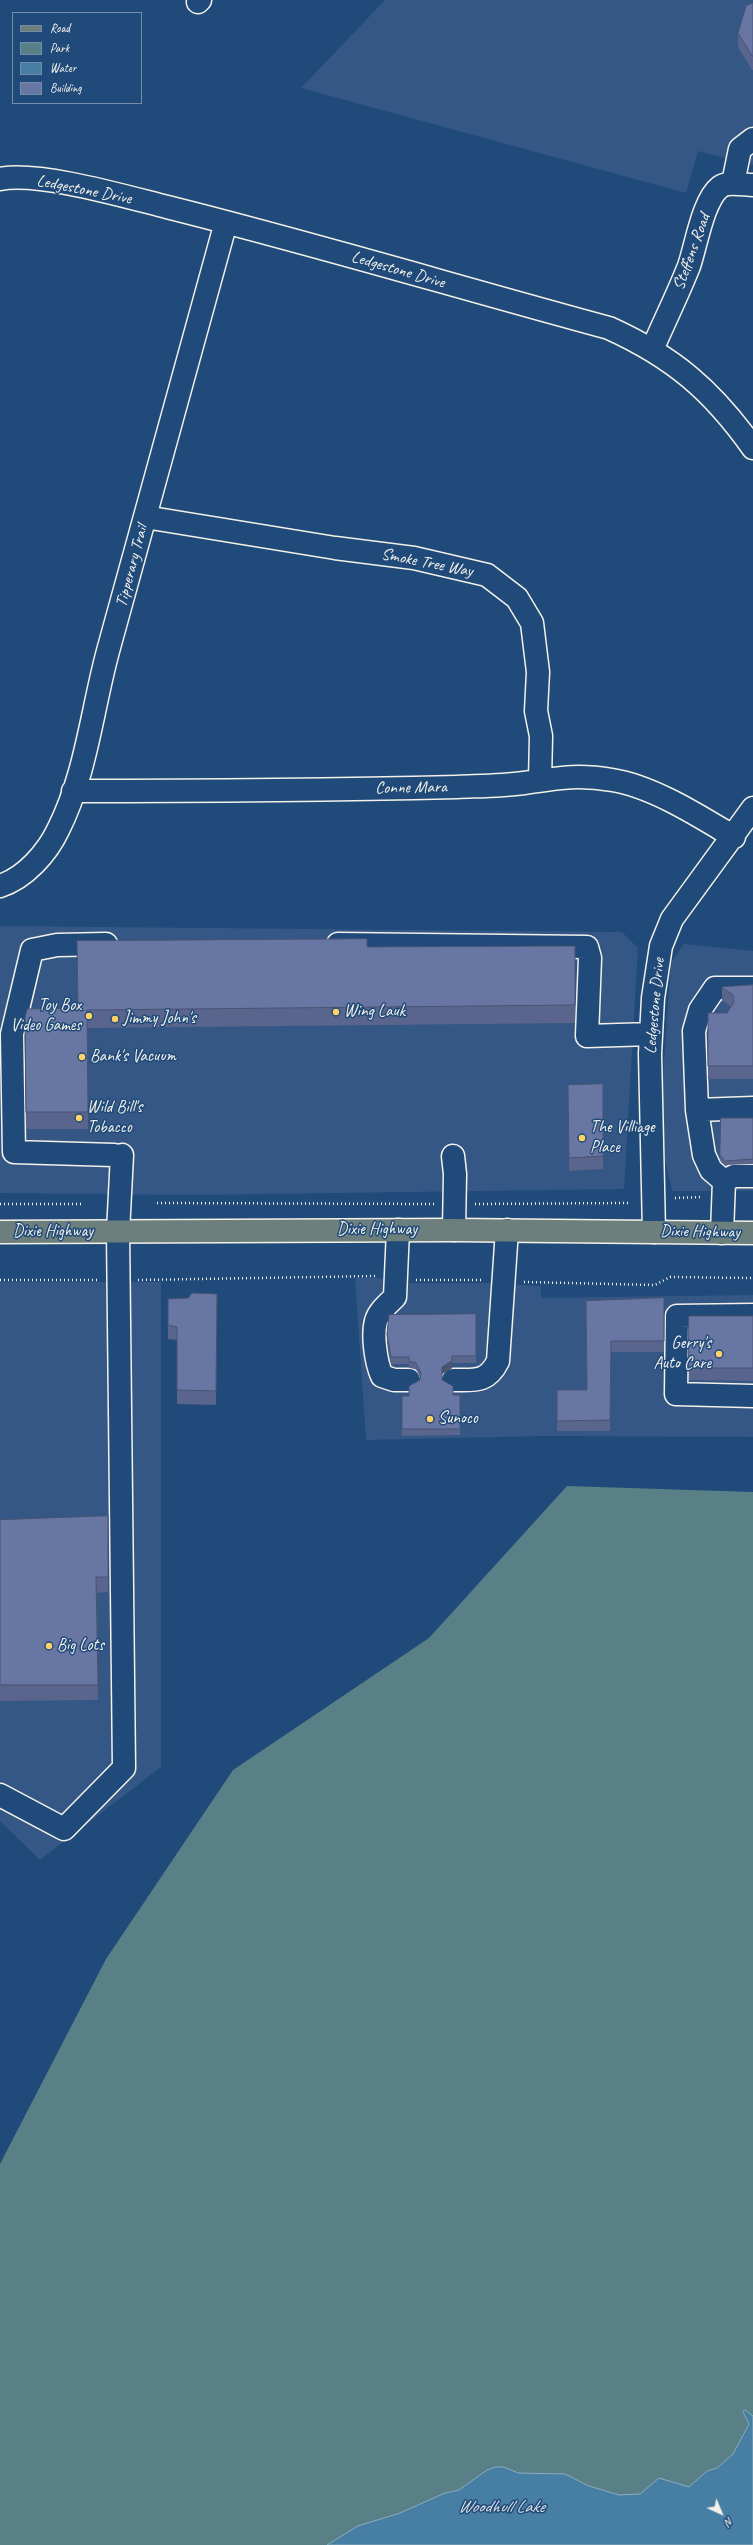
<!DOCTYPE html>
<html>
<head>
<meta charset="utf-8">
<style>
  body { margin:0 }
  #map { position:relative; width:753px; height:2545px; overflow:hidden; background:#1f4a7a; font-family:Caveat,sans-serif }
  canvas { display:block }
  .legend { position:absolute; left:12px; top:12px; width:130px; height:92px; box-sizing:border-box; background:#1f4a7a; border:1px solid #748da6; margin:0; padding:5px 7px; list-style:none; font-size:12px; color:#f4f1e8 }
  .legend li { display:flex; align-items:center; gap:8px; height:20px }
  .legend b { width:20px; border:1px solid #748da6 }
  .north { position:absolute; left:701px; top:2493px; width:40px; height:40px; -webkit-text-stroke:3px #1f4a7a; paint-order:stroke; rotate:136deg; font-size:11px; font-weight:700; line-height:16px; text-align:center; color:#f4f1e8 }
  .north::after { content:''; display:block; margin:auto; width:14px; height:18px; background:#f4f1e8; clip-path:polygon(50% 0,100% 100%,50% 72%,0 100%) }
</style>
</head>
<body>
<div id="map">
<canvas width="753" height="2545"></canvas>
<ul class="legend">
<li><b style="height:5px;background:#6c7f7c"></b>Road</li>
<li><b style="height:11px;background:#598086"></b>Park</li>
<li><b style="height:11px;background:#477ea4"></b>Water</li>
<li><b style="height:11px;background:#6876a3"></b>Building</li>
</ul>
<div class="north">N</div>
</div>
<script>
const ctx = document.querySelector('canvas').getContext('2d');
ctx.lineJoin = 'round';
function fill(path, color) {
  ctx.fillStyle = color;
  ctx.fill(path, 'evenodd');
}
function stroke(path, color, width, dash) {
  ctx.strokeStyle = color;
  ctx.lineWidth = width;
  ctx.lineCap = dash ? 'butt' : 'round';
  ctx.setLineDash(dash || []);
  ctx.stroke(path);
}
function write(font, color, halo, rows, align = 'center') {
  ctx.font = font + ' Caveat,sans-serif';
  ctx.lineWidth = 3;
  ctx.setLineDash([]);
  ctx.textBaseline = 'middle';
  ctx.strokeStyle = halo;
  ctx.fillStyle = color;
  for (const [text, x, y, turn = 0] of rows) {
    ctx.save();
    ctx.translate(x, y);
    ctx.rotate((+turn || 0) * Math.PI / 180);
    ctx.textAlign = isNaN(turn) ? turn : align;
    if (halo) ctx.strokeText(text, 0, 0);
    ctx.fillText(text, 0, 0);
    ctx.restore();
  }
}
fill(new Path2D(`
  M385,0H753V165L698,151L686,193L301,88Z
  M0,926L622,932L638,948L624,1189L195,1195L0,1193Z
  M684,944L753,951V1191H672L659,1133L671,963Z
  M355,1278H377L410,1283H488L541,1286V1298L753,1295V1437L543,1436L366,1440Z
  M0,1282H161V1767L40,1860L0,1821Z`), '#355786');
fill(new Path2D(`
  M567,1486L753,1492V2545H0V2164L106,1959L233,1770L429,1638Z`), '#598086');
const water = new Path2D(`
  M745,2410L753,2416V2545H327L358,2526L400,2513L445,2493L459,2490L487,2470L496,2467H504L518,2473L565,2474L589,2486L619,2495L640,2494L659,2478L689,2487L707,2471L717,2468L733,2454L749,2424L743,2412Z`);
fill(water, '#477ea4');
stroke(water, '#8cacbf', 1);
const minor = new Path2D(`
  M198,2L200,0
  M0,179C38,171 127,197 167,207C315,244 461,288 609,328C673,357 712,390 753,448
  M733,183L740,149L753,139
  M652,350C664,322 678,294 689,266C696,246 703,200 720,187C728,181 744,185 753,185
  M145,517L335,548L414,558L487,575L517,598L532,623L538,672L536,711L541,736L540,780
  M73,791C201,791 329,790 457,787C479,786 502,786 524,783C558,778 577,774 612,780C652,786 699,816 734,837
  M0,886C25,878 47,853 58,830C86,775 92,710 108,651C148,508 187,365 226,222
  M106,944L57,945L32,950L12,1034L14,1152L114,1155
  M338,944L587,947L590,958L587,1036L651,1034
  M697,1110L753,1108
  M453,1156L455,1174L454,1230
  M724,1181L734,1176H753
  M398,1230L395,1297C388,1304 379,1311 376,1321C372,1335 376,1363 382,1376L394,1380H409
  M654,1232L650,1054L653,998L661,946L672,919L753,808
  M722,1233L724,1181L711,1170L704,1155L697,1110L694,1031L700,1010L715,988H753
  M753,1315L677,1316L676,1394L753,1396
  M453,1380C475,1380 487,1383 498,1361L507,1230
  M0,1795L64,1829L124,1768L118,1232L122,1155`);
const major = new Path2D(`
  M0,1232L454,1230L753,1233`);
stroke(minor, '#f4f1e8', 25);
stroke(major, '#f4f1e8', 25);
stroke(new Path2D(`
  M675,1198L703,1197
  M157,1203L434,1204
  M0,1204H82
  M475,1204L629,1203
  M0,1280H97
  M138,1280L375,1276
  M416,1280H483
  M524,1282L655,1285L670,1277L753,1278`), '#f4f1e8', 2.5, [1, 3]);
stroke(minor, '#1f4a7a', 22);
stroke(major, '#6c7f7c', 22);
fill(new Path2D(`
  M753,3V70H752L738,47V33Z
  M77,941L367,947L575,946V1023L87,1028L88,1129H26L25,1035L78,1008Z
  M753,985V1079H708V1013H727L731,1007L722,1000V987Z
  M603,1084V1169L569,1171L568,1085Z
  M721,1118H753V1164L725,1165L720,1160Z
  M217,1294L216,1405L177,1404V1340L168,1339V1325L188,1298Z
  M664,1298V1352H611L610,1431H557V1390H587L586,1301Z
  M476,1314V1363H452V1368L442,1374V1380L453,1395H460V1435L402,1436V1396H409L420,1380V1377L416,1369L409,1368V1364H391L387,1340V1334Z
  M689,1316H753V1381L689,1380Z
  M108,1516V1592L97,1593L98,1700L0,1701V1520Z`), '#59658c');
fill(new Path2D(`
  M452,1361V1368L442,1374V1367Z`), '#495372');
const building = new Path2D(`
  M753,3V56H752L738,33L746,6Z
  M367,939V947L575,946V1005L87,1010L88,1112H26L25,1018L27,1009L78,1008L77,941Z
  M753,985V1066H708V1013H727L734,1002L733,995L722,987Z
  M603,1084V1156L569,1158L568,1085Z
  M721,1118H753V1159L725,1161L720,1155Z
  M192,1293L217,1294L216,1391L177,1390V1327L168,1325V1299L188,1298Z
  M664,1298V1341H611L610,1420L557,1421V1390H587L586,1301Z
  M476,1314V1356H452V1361L442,1367V1380L453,1386V1395H460V1429H402V1396H409V1386L420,1380L421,1373L416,1363L409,1361V1357H391L387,1334L389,1315Z
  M689,1316H753V1368H689Z
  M108,1516V1577H96L98,1685H0V1520Z`);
fill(building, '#6876a3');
stroke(building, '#495372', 1);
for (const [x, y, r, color] of [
  [336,1012,4,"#ffd166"],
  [89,1016,4,"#ffd166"],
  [115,1019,4,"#ffd166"],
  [82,1057,4,"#ffd166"],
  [79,1118,4,"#ffd166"],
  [582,1138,4,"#ffd166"],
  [719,1354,4,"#ffd166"],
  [430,1419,4,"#ffd166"],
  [49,1646,4,"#ffd166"]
]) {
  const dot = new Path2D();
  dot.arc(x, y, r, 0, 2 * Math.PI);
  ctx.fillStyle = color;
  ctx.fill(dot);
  stroke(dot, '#1f4a7a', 1.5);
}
write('17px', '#f4f1e8', '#1f4a7a', [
  ["Ledgestone Drive",84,190,11],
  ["Steffens Road",692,252,-70],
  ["Ledgestone Drive",398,270,16],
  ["Smoke Tree Way",427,563,11],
  ["Tipperary Trail",132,566,-75],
  ["Conne Mara",411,788,-1],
  ["Ledgestone Drive",655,1006,-85],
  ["Dixie Highway",377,1230],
  ["Dixie Highway",53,1232],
  ["Dixie Highway",700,1232,1]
]);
write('17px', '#f4f1e8', '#1f4a7a', [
  ["Toy Box",81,1006,"right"],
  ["Video Games",81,1026,"right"],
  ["Wing Lauk",344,1012],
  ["Jimmy John's",123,1019],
  ["Bank's Vacuum",90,1057],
  ["Wild Bill's",87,1108],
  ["Tobacco",87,1128],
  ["The Villiage",590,1128],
  ["Place",590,1148],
  ["Gerry's",711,1344,"right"],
  ["Auto Care",711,1364,"right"],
  ["Sunoco",438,1419],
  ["Big Lots",57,1646]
], 'left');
write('italic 18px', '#dae0de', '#1f4a7a', [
  ["Woodhull Lake",501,2507]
]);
</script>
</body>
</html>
